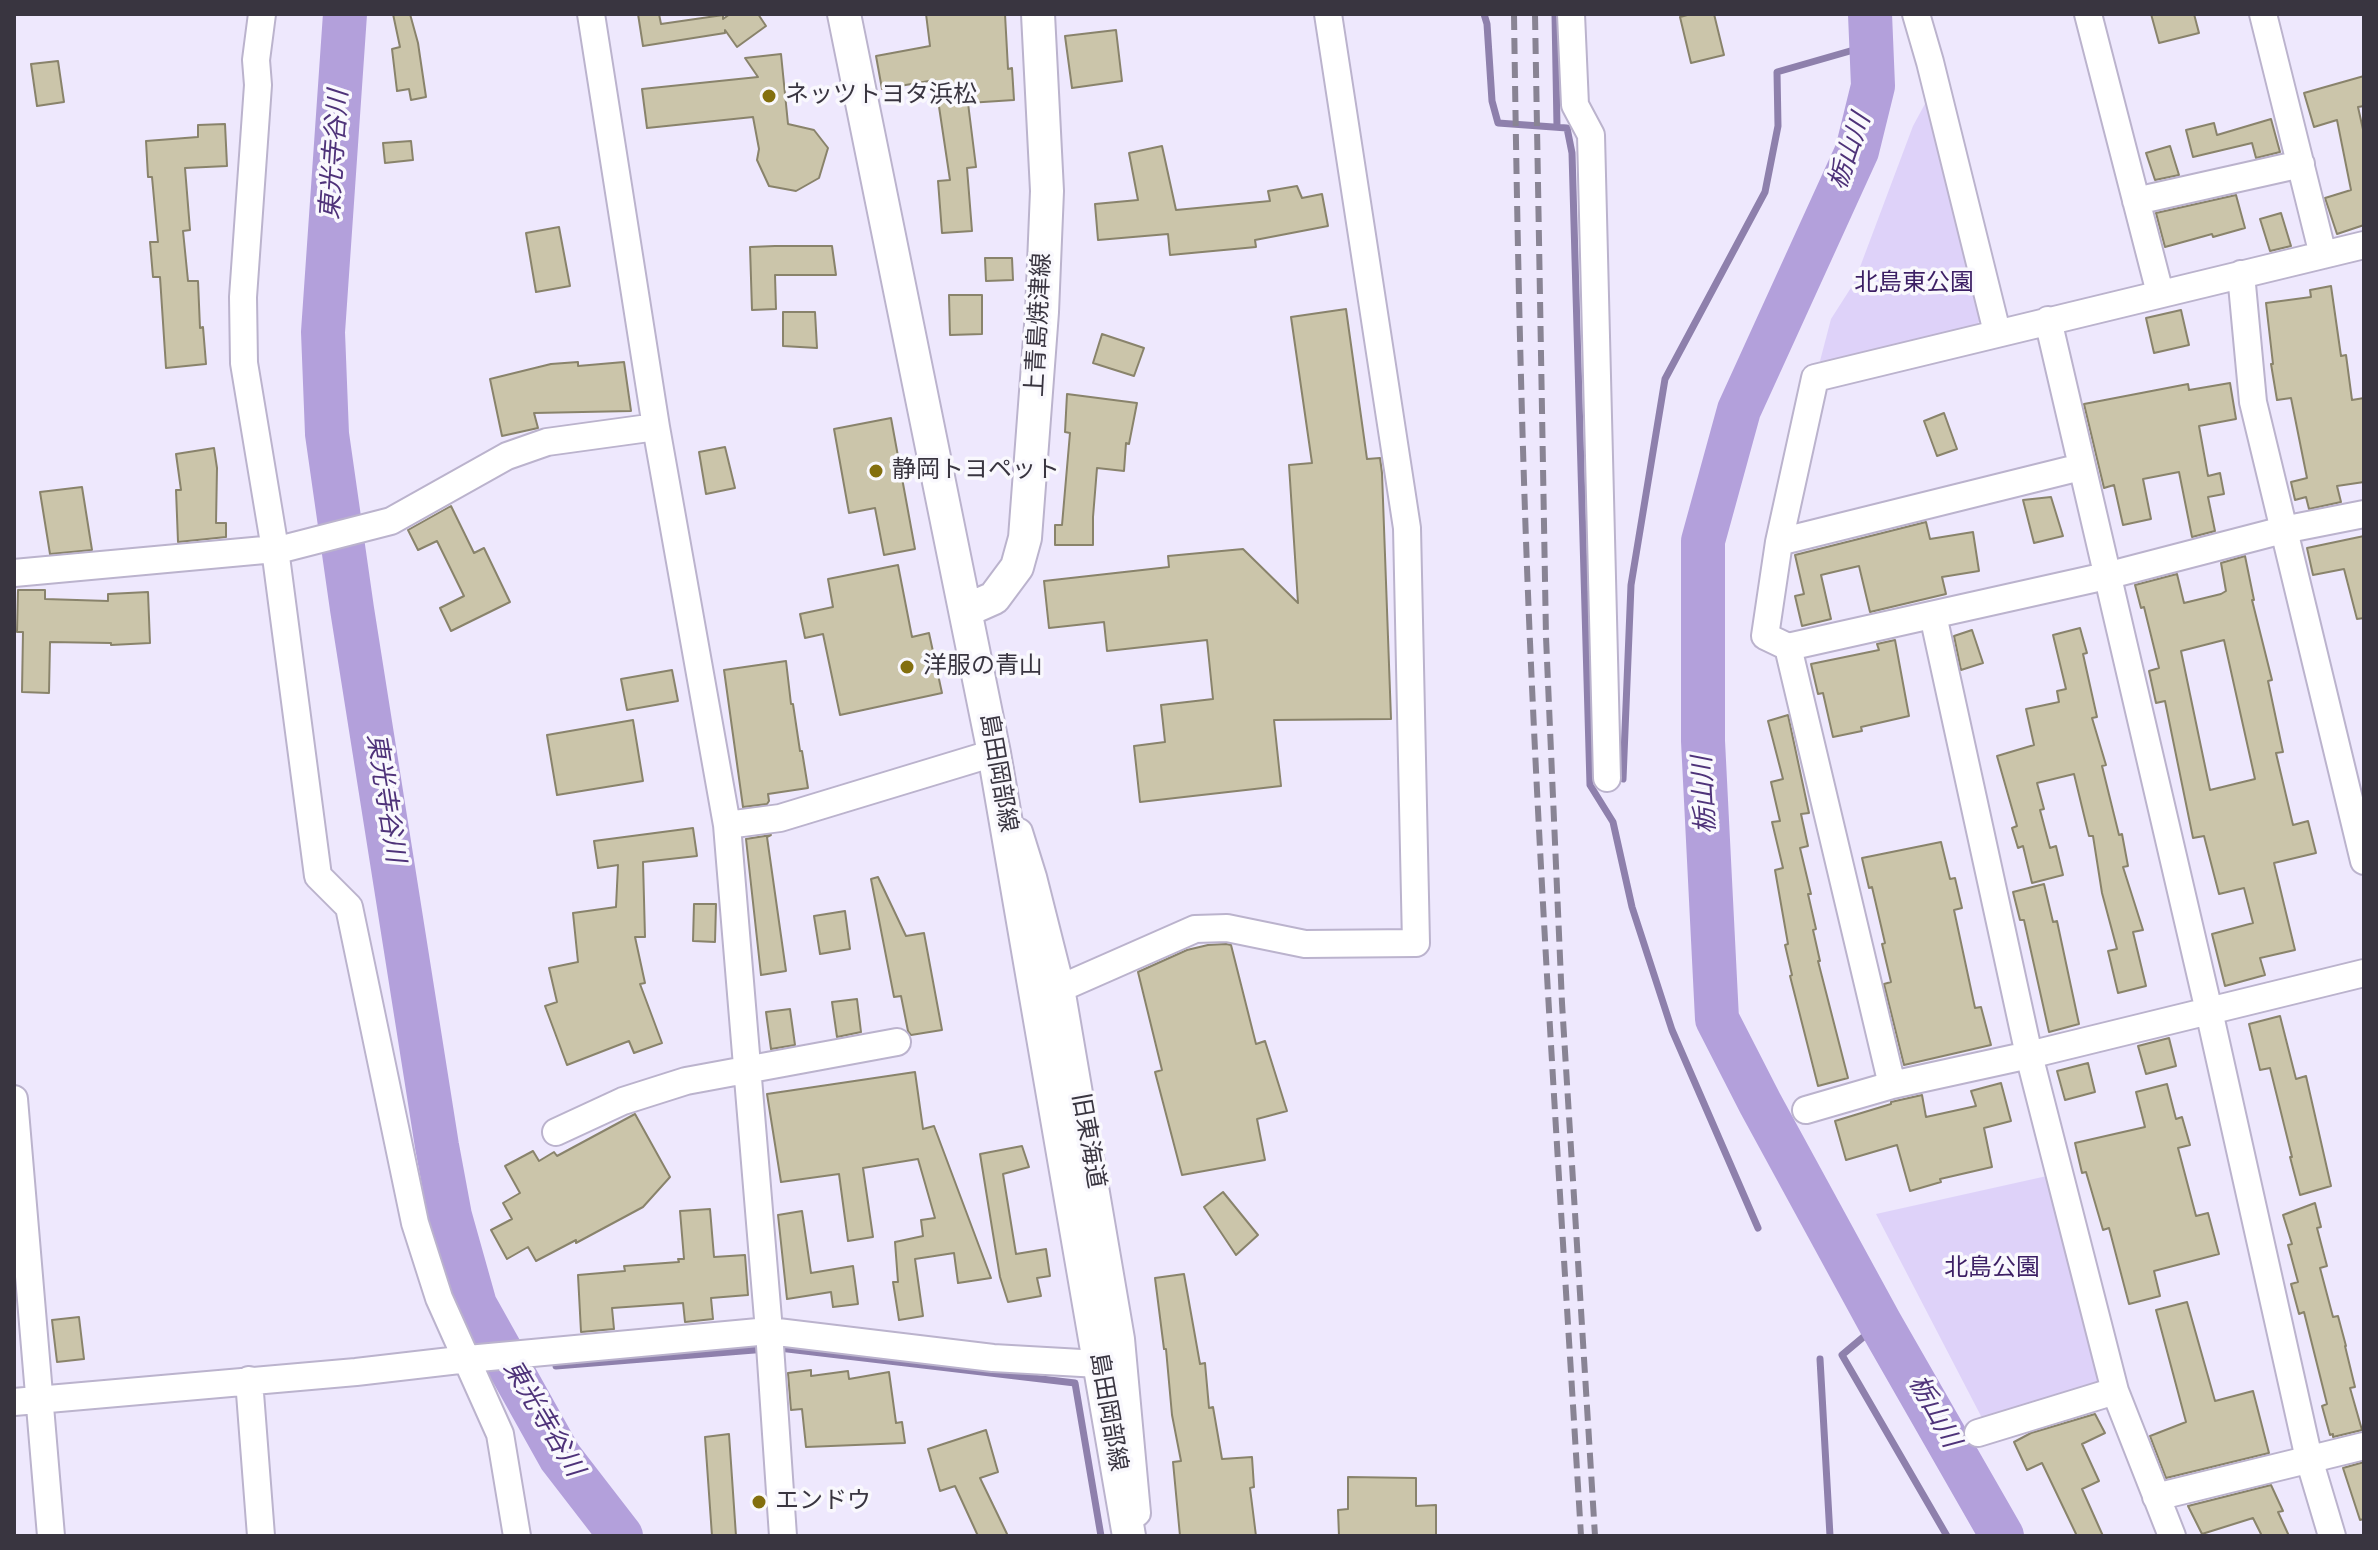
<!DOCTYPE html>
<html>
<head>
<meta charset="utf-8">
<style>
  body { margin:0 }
  #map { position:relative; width:2378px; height:1550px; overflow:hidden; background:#eee8fd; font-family:Jost,sans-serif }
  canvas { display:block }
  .frame { position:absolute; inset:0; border:16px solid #393540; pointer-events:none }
</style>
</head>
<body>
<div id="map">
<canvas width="2378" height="1550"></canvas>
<div class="frame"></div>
</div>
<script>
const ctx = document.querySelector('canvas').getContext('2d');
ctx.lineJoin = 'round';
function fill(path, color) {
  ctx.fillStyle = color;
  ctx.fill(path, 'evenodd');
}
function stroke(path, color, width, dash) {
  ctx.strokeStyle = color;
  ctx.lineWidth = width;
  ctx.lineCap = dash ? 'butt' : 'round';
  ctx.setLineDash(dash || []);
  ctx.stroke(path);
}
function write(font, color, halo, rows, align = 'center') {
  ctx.font = font + ' Jost,"Noto Sans JP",sans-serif';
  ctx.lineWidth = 7;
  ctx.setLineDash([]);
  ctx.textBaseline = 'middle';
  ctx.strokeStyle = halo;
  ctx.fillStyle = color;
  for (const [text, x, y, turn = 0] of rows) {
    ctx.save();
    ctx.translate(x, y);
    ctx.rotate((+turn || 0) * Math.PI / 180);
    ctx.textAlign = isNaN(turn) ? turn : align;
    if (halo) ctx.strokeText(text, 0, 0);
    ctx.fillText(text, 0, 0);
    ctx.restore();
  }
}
fill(new Path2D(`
  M1926,102L1982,317L1975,328L1828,366L1820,361L1831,319L1854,283L1913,126Z
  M2047,1176L2104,1383L1982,1418L1876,1214Z`), '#ded2f9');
stroke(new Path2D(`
  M1484,14L1487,24L1492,101L1498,123L1567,128L1572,153L1590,785L1613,822L1632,907L1672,1030L1758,1228
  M1555,14L1557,127
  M1623,779L1631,585L1665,379L1765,192L1778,126L1777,72L1871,45
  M1880,1323L1842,1355L1947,1536
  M1820,1359L1830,1536
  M556,1366L779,1348L1075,1383L1101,1536`), '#8e80ac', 7);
stroke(new Path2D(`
  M345,14L323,332L327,434L352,609L437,1146L450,1216L475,1305L560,1457L621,1536
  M1870,14L1873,86L1857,151L1739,410L1703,541V741L1717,1019L1760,1103L1880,1323L2002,1536`), '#b3a0db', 44);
const building = new Path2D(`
  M393,14H410L418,43L426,97L411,100L409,89L397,91L392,49L400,47Z
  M638,14H659L661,24L723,15V19L730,14H758L766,26L737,47L725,30V33L643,46Z
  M926,14H1005L1008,69L1012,68L1014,100L968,103L976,167L967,168L972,231L942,233L938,181L950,180L935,80L882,89L876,56L930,46Z
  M1691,14H1714L1724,55L1691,63L1680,17Z
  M2151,14H2194L2199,33L2159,43Z
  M1116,30L1122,81L1072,88L1065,36Z
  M781,54L788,124L814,130L828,148L819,178L796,191L769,186L757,160L759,149L753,117L647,128L642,89L758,77L745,58Z
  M58,61L64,102L37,106L31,64Z
  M2364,76V106L2358,107L2364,134V225L2337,234L2325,198L2351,190L2337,120L2314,127L2304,93Z
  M2271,119L2280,152L2256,158L2252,143L2193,157L2186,130L2214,123L2217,135Z
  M225,124L227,166L185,168L190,230L183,231L188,281H198L200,328L203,327L206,364L166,368L160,277H153L150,242H158L152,177H148L146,141L198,137V125Z
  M411,141L413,160L385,163L383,143Z
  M1162,146L1176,210L1270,201L1268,191L1297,186L1302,198L1322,194L1328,226L1255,240L1256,247L1170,255L1168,234L1098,240L1095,204L1138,200L1129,153Z
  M2170,146L2179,175L2155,180L2146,153Z
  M2236,195L2245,228L2213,237L2212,234L2165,247L2156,213Z
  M2281,213L2291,246L2270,251L2260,219Z
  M559,227L570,286L536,292L526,233Z
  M775,246H832L836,275H775L776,309L752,310L750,247Z
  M985,258H1012L1013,280L986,281Z
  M2331,286L2341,356L2346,355L2352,400L2364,398V482L2337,486L2341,502L2309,509L2306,497L2295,500L2291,482L2307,478L2291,398L2277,400L2271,364H2273L2266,303L2311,297L2310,290Z
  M949,295H982V334L950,335Z
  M1346,309L1367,459L1380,458L1382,473L1391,719L1274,720L1281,786L1140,802L1134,746L1165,742L1161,705L1213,699L1207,640L1107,651L1104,622L1049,628L1044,581L1169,567L1168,556L1243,549L1298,603L1289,465L1312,463L1291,317Z
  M2181,310L2189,345L2154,353L2146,318Z
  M783,312H815L817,348L783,346Z
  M1102,334L1144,348L1134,376L1093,363Z
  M578,362V366L624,362L631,411L534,413L538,428L502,436L490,379L551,364Z
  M2230,383L2236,419L2199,426L2208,476L2220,473L2224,494L2208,497L2215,531L2192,537L2179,472L2143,479L2151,519L2123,525L2114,485L2104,488L2084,404L2188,384L2189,390Z
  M1067,394L1137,403L1129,444L1126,443L1124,471L1097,468L1093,517V545H1055V525H1062L1070,433L1065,432Z
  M1944,413L1957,449L1937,456L1924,421Z
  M891,418L915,549L884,555L875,508L849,513L834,429Z
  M725,447L735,488L706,494L699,452Z
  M214,448L217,468L216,523H226V537L178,542L176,490H181L176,454Z
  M82,487L92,550L50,554L40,492Z
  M2051,497L2063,536L2034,543L2023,500Z
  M451,506L474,553L484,548L510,602L451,631L440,608L464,596L437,541L418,550L408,530Z
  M1926,522L1930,539L1973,532L1979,571L1942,577L1946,594L1870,612L1859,566L1821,575L1831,619L1802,626L1795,596L1804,594L1795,555Z
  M2364,536V618L2357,619L2344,569L2313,575L2307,548Z
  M2245,556L2254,600H2252L2272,680L2268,681L2283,752L2276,753L2293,825L2308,821L2316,853L2274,863L2295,950L2260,958L2265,975L2225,986L2212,934L2253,923L2244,888L2219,894L2204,836L2193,838L2165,701L2156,703L2149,671L2159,668L2144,607L2141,608L2135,585L2177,574L2184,603L2221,594L2226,591L2221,563ZM2224,640L2255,779L2210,790L2181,651Z
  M898,565L912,637L929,633L942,693L840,715L823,634L805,638L800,614L833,607L828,579Z
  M18,590H45V599L108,601V594L148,592L150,643L111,645V643L50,642L49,693L22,692L23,632H17Z
  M2080,628L2087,653L2083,654L2097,717L2092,718L2106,765L2102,766L2119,835L2122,834L2128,866L2123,867L2143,930L2133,932L2146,986L2118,993L2108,951L2117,949L2102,893L2093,836H2089L2074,774L2037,783L2044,809L2040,810L2050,848L2056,846L2063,875L2032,883L2023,846L2018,848L2012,828L2017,826L1997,756L2034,745L2026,709L2059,702L2057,691L2066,689L2053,635Z
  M1972,630L1983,663L1961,670L1954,636Z
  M1895,640L1909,716L1861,727L1862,731L1833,737L1823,693L1818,694L1811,664L1879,650L1877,644Z
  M786,661L791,704H793L800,751H802L808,788L768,794L769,801L767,804L743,807L724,670Z
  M672,670L678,701L627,710L621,679Z
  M1788,715L1809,813L1801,814L1808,846L1800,848L1811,894H1808L1816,929L1813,930L1820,961H1818L1848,1078L1818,1086L1790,976L1792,975L1785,945L1788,944L1775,870L1783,868L1772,822L1780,821L1771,782L1783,779L1768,721Z
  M633,720L643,781L557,795L547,735Z
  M693,828L697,856L643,862L645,937H635L645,983L640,984L662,1043L634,1053L629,1041L567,1065L545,1006L557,1002L549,968L578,962L573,913L616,907L618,865L598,868L594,841Z
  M771,835L767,837L786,971L761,975L746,839Z
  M1941,842L1950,879L1955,878L1962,908L1954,910L1975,1008L1981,1007L1991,1045L1904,1065L1884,984L1891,982L1882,944L1885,943L1872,887L1869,888L1862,858Z
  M878,877L906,936L924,933L942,1030L911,1035L908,1031L901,996L894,997L871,879Z
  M2044,884L2053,922L2057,921L2079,1024L2049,1032L2024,920H2020L2013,892Z
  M694,904H716L715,942L693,941Z
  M845,911L850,949L820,954L814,916Z
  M1226,944L1231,945L1256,1044L1265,1041L1287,1111L1257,1119L1265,1160L1182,1175L1155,1072L1162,1070L1138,972L1187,950L1208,945Z
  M857,999L861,1032L837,1037L832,1002Z
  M790,1009L795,1045L771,1049L766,1012Z
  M2280,1016L2296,1079L2306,1076L2331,1186L2300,1195L2290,1157H2292L2270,1068L2260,1070L2249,1024Z
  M2169,1038L2176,1066L2146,1074L2138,1046Z
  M2088,1063L2095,1092L2065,1100L2057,1071Z
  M915,1072L923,1129L934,1126L991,1278L958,1283L954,1253L915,1259L923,1316L899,1320L893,1282H898L895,1242L923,1236L921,1220L935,1218L918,1159L863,1168L873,1237L848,1241L839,1174L781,1182L767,1094Z
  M2001,1083L2011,1121L1984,1128L1992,1167L1940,1179L1941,1182L1910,1191L1897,1145L1846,1160L1835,1121L1891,1104V1102L1922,1095L1926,1117L1976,1106L1971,1091Z
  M2167,1084L2176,1119L2182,1117L2190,1145L2178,1148L2196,1216L2208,1213L2219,1254L2154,1271L2160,1296L2129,1304L2109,1228L2103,1230L2086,1172L2082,1173L2075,1143L2145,1127L2136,1092Z
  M635,1114L670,1177L643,1207L576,1243V1240L536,1261L528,1247L507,1259L491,1230L512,1219L503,1203L520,1193L505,1166L533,1151L539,1161L554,1152L557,1156Z
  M1022,1146L1029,1167L1003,1174L1016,1254L1046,1249L1050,1276L1037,1278L1041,1296L1008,1302L1000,1277L980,1154Z
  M1223,1192L1258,1235L1236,1255L1204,1207Z
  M2315,1203L2321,1227L2317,1228L2327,1266L2320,1268L2333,1317L2338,1316L2346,1346H2345L2355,1387L2350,1388L2362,1430L2333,1437V1434L2330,1435L2322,1406L2327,1404L2304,1312L2299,1314L2291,1284L2298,1282L2288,1245L2292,1244L2283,1215Z
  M710,1209L714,1257L745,1255L748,1295L711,1298L713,1319L685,1322L683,1303L612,1308L614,1329L581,1332L578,1275L625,1271L624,1266L679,1262L678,1259H684L680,1211Z
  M802,1211L811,1273L853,1266L858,1304L833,1307L831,1292L787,1299L778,1215Z
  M1184,1274L1200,1364L1205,1363L1209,1408L1213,1407L1222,1459L1252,1457L1254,1487L1250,1488L1256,1536H1180L1173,1462L1181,1461L1172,1415L1166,1349H1164L1155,1278Z
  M2187,1302L2215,1401L2253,1391L2269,1453L2166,1478L2150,1436L2186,1422L2156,1310Z
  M79,1317L84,1359L57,1362L52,1320Z
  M811,1370V1376L848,1371L849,1379L889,1372L896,1423L902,1422L905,1443L806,1447L802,1409L791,1410L788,1373Z
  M2095,1414L2105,1433L2082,1444L2099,1481L2082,1489L2103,1536H2077L2042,1463L2027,1470L2014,1442L2031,1433Z
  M986,1430L998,1472L980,1478L1008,1536H978L955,1486L940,1491L928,1449Z
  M729,1434L736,1536H712L705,1437Z
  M2364,1462V1519L2360,1520L2343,1468Z
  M1348,1477L1416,1478V1506L1436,1505V1536H1339L1338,1510L1348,1509Z
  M2271,1485L2283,1511L2278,1512L2289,1536H2262L2253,1518L2202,1534L2188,1506Z`);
fill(building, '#cbc5aa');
stroke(building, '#89836b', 2);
const minor = new Path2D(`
  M262,14L256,60L258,85L243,297L244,363L275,549L318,876L349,907L415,1223L439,1298L500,1434L517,1536
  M591,14L656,427L727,825L769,1331L783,1536
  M1571,14L1575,105L1591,135L1607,778
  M1916,14L1930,62L1997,332
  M2088,14L2160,293
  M2263,14L2323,255
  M2136,201L2301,164
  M2364,245L1815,378L1779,542L1765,636L1788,647L2106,576L2283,530L2364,514
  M2241,274L2253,402L2364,861
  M2048,320L2209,1011L2309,1459L2332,1536
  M1779,542L2081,467
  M14,573L286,548L391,521L507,456L547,442L656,427
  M1933,615L2029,1055L2115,1391L2172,1536
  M1788,647L1892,1085L2029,1055L2364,973
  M727,825L780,818L994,753L1000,771
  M1019,832L1033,877L1061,988L1121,1339L1137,1513
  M1061,988L1195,929L1227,928L1305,944L1416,943L1407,528L1328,14
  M14,1099L51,1536
  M1806,1110L1892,1085
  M556,1132L623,1101L686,1081L897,1042
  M249,1380L261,1536
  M14,1402L356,1372L468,1359L769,1331L993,1358L1099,1364
  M1978,1433L2115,1391
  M2156,1497L2364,1446`);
const major = new Path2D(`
  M844,14L994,753L1129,1536
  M967,610L994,598L1017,567L1025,538L1042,312L1047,191L1038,14`);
stroke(minor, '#bbb3cd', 30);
stroke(major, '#bbb3cd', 36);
stroke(minor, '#fff', 26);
stroke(major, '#fff', 32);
stroke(new Path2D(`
  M1514,14C1517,223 1521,433 1530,642C1543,940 1563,1238 1581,1536
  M1535,14L1546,637L1562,1003L1595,1536`), '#898494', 6, [16, 8]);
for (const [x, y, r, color] of [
  [769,96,8,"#836f0e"],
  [876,471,8,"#836f0e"],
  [907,667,8,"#836f0e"],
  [759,1502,8,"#836f0e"]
]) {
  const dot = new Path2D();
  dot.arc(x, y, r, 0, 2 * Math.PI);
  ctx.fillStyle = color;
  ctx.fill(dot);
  stroke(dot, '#f9f8fd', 3);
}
write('24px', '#393540', '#f9f8fd', [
  ["ネッツトヨタ浜松",785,96],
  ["静岡トヨペット",892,471],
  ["洋服の青山",923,667],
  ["エンドウ",775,1502]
], 'left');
write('24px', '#3c1f64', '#f9f8fd', [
  ["北島東公園",1914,284],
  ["北島公園",1992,1269]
]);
write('24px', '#393540', '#f9f8fd', [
  ["上青島焼津線",1040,325,-87],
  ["島田岡部線",997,773,80],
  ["旧東海道",1087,1141,80],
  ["島田岡部線",1107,1412,80]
]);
write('italic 26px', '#4e3279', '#f9f8fd', [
  ["栃山川",1851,152,-71],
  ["東光寺谷川",336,155,-86],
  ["栃山川",1706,795,-93],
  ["東光寺谷川",384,798,81],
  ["栃山川",1933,1412,61],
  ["東光寺谷川",542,1419,59]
]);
</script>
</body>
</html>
